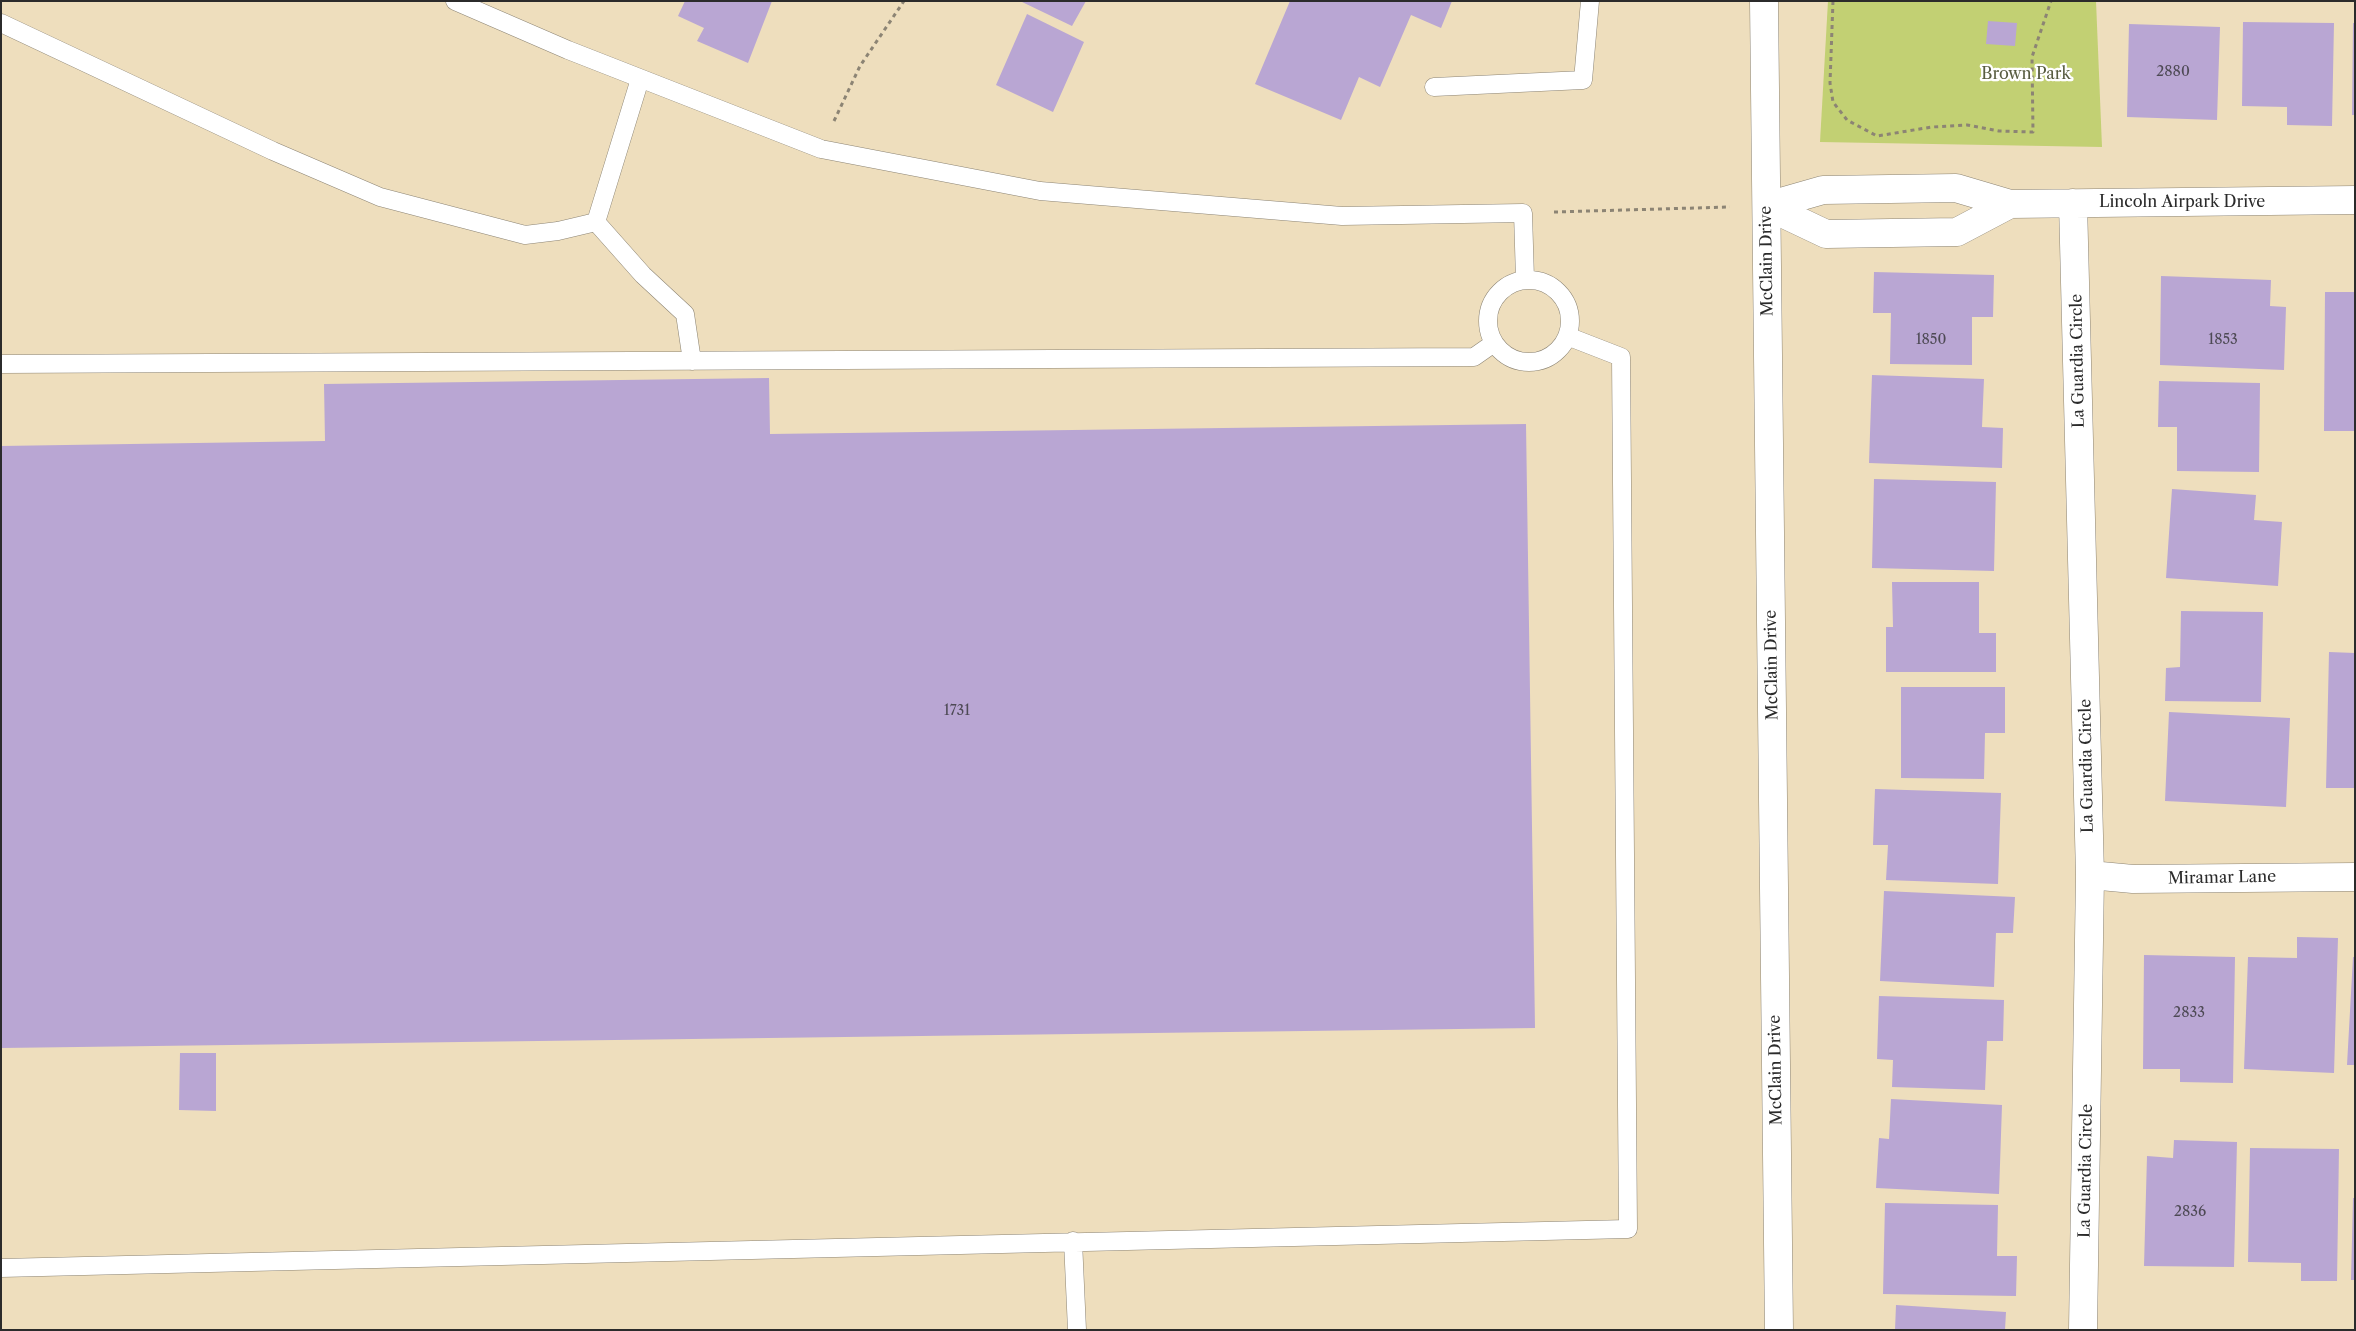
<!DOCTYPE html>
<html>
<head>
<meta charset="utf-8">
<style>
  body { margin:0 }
  #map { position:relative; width:2356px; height:1331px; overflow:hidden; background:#eedebd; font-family:"Libre Caslon Text",serif }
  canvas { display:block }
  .frame { position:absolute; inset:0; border:2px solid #2b2b2b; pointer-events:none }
</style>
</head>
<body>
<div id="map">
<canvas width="2356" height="1331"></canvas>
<div class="frame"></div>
</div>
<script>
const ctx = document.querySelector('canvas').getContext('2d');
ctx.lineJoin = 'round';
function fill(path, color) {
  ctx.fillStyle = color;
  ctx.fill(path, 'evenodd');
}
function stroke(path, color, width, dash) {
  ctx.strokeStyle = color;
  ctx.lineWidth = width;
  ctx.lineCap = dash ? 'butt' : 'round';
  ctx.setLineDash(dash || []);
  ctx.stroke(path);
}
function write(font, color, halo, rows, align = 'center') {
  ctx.font = font + ' "Libre Caslon Text",serif';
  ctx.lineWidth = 4.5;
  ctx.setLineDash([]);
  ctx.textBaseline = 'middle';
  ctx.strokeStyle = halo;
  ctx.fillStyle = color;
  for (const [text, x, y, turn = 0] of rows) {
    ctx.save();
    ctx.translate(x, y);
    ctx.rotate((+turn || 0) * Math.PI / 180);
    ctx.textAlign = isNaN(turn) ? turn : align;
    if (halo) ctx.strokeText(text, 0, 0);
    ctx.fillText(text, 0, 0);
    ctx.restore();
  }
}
fill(new Path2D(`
  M1828,1H2096L2102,147L1820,142Z`), '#c2d073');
fill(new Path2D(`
  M685,1H772L748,63L697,41L704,28L678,16Z
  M1020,1H1086L1072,26Z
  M1290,1H1452L1441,28L1411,15L1380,87L1359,77L1341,120L1255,84Z
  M1027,14L1084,42L1053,112L996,85Z
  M1988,21L2017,23L2015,46L1986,44Z
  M2243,22L2334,23L2332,126L2287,125V107L2242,106Z
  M2353,23H2355V115H2352Z
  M2129,24L2220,27L2217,120L2127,117Z
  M1874,272L1994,275L1993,317H1972V365L1890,364L1891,313H1873Z
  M2161,276L2271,280L2270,306L2286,307L2284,370L2160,365Z
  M2325,292H2355V431H2324Z
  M1872,375L1984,379L1982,427L2003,428L2002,468L1869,463Z
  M769,378L770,434L1526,424L1535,1028L1,1048V446L325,441L324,384Z
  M2159,381L2260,383L2259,472L2177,471V427H2158Z
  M1874,479L1996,482L1994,571L1872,568Z
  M2172,489L2256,495L2254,520L2282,522L2278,586L2166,578Z
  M1892,582H1979V633H1996V672H1886V627H1893Z
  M2181,611L2263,612L2261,702L2165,701L2166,668L2180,667Z
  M2329,652L2355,653V788H2326Z
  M1901,687H2005V733H1985L1984,779L1901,778Z
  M2169,712L2290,718L2286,807L2165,801Z
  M1875,789L2001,793L1998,884L1886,880L1888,845H1873Z
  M1884,891L2015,897L2013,933H1996L1994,987L1880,981Z
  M2297,937L2338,938L2334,1073L2244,1069L2248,957L2297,958Z
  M2144,955L2235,957L2233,1083L2180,1082V1069H2143Z
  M2353,957H2355V1065H2347Z
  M1879,996L2004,1000L2003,1041H1987L1985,1090L1892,1087L1893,1060L1877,1059Z
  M180,1053H216V1111L179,1110Z
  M1891,1099L2002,1105L1999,1194L1876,1188L1879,1138L1889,1139Z
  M2174,1140L2237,1142L2234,1267L2144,1266L2147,1156L2173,1158Z
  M2250,1148L2339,1149L2337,1281H2301V1263L2248,1262Z
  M2353,1198H2355V1280H2351Z
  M1885,1203L1998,1205L1997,1256H2017L2016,1296L1883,1294Z
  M1896,1305L2006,1312L2005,1330H1895Z`), '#b9a6d3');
const service = new Path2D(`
  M455,1L568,50L821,149L1040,191L1342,216L1523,213L1525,279
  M1,23L273,151L380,197L525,235L558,231L596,222
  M1434,87L1583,80L1590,1
  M596,222L643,275L685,314L692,361
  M596,222L640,79
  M1488 321a41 41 0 1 1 82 0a41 41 0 1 1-82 0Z
  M1,364L1474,357L1494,343
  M1073,1241L1077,1330
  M1,1268L1628,1229L1621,357L1567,336`);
const minor = new Path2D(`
  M2073,203L2090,875L2083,1330
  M1767,206L1823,190L1956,188L2010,204L2355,200
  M1767,206L1826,234L1957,232L2010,204
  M2090,875L2133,879L2355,877`);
const tertiary = new Path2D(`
  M1764,1L1779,1330`);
stroke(service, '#8c8474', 19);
stroke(minor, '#8c8474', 29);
stroke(tertiary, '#8c8474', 29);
stroke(new Path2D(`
  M1833,1L1830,83L1833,102L1847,120L1877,136L1932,127L1967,125L1999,131L2033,132L2032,57L2051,1
  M834,121L860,66L904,1
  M1554,212L1730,207`), '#8c8474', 3, [4, 4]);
stroke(service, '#fff', 18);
stroke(minor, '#fff', 28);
stroke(tertiary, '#fff', 28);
write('14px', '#4e4a55', null, [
  ["2880",2173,72],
  ["1850",1931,340],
  ["1853",2223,340],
  ["1731",957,711],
  ["2833",2189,1013],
  ["2836",2190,1212]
]);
write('16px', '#585d41', '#fff', [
  ["Brown Park",2026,74]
]);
write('16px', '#2b2b2b', '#fff', [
  ["Lincoln Airpark Drive",2182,202],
  ["McClain Drive",1767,261,-91],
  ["La Guardia Circle",2078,361,-91],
  ["McClain Drive",1772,665,-91],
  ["La Guardia Circle",2087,766,-91],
  ["Miramar Lane",2222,878,-1],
  ["McClain Drive",1776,1070,-91],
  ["La Guardia Circle",2086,1171,-89]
]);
</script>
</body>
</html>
